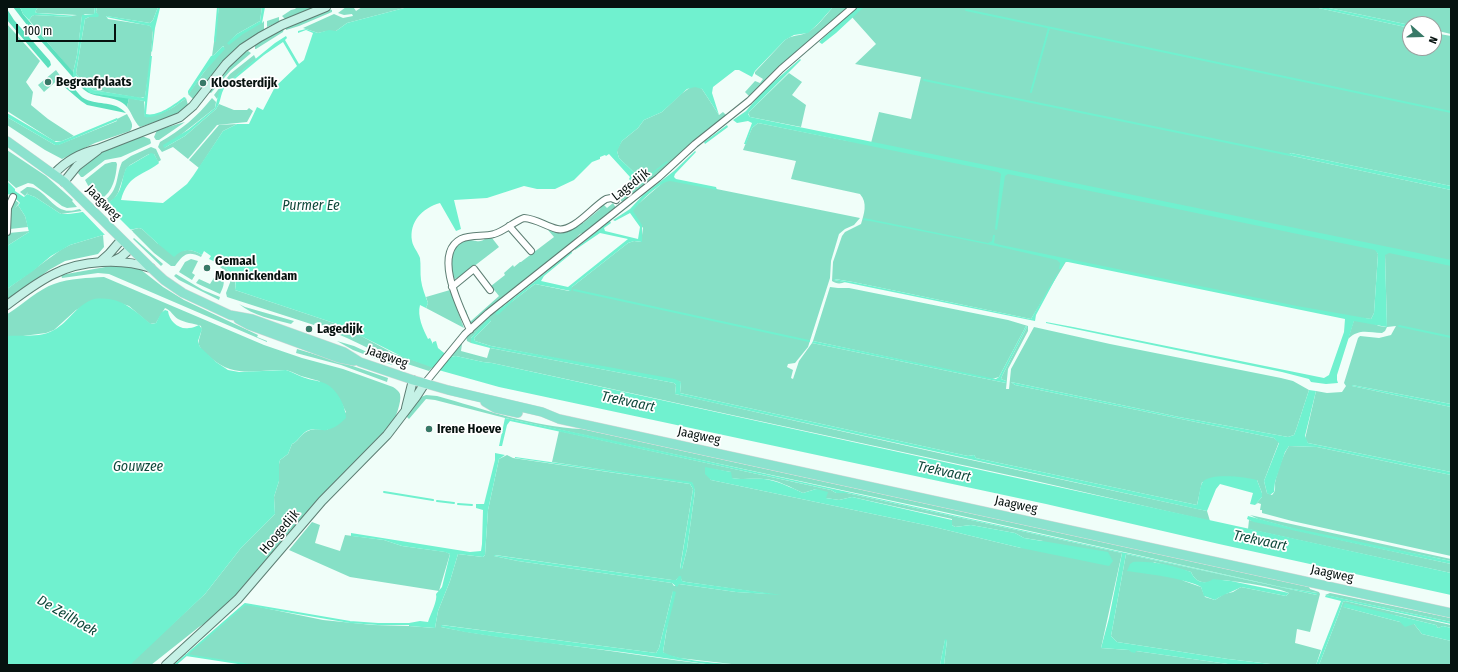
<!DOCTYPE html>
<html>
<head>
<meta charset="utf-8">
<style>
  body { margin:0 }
  #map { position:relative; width:1458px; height:672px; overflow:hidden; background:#f0fef9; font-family:"Fira Sans Condensed",sans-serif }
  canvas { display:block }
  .frame { position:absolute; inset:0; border:8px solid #06120f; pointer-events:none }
  .north { position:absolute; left:1402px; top:16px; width:40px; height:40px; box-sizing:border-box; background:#fff; border:1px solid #9ba09f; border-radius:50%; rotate:110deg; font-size:11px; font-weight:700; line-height:16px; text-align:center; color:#06120f }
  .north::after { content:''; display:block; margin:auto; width:14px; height:18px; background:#387967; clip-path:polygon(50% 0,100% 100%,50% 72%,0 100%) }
  .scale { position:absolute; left:16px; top:24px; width:100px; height:18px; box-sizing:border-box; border:2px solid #06120f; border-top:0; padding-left:5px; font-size:12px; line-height:14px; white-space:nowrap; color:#06120f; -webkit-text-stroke:3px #fff; paint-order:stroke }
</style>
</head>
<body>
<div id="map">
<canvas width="1458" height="672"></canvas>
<div class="frame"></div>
<div class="north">N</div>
<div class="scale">100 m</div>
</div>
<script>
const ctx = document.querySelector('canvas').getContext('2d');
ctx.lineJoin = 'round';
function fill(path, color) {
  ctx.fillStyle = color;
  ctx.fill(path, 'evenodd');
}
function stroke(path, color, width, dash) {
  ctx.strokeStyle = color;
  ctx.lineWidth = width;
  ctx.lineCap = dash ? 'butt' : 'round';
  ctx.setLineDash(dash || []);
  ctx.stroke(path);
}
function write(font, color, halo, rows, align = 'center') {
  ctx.font = font + ' "Fira Sans Condensed",sans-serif';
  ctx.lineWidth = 3.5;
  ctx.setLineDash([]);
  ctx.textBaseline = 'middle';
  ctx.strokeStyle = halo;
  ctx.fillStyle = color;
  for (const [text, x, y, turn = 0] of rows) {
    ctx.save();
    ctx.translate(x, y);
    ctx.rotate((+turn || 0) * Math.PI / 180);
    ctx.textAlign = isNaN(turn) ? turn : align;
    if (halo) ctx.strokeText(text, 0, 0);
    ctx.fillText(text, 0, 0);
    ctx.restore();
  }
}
fill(new Path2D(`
  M38,7H95L94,14H85L82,16L77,55L73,73L29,20L32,16L34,15L72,17V16L77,15L37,13L35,12Z
  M97,7H158L153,20L150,23L106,16L108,19L147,25L150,26L153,29L151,56L145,97L140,98L93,90L77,75L76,73L85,19L89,17H98V15L96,12Z
  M219,7H262L260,21L237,34L228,43L259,22L262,23L264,21V31L226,59L195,99H193L188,94L189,93L204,72L224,47L223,46L214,55L212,56Z
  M297,7H316L285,19L282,16L291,10L295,9Z
  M346,7H356L354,8L356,11L362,7H408L347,23L336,31H327L318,33L303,28L334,14L343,18L353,16L352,14L344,15L338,13Z
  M833,7H850L750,97L745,92L755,81L760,83L763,79L755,74V72L785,40C791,35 799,36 806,33C817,28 825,16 833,7Z
  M860,7H1314L1410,28V48H1434V33L1451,36V186L1291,153L1288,155L1451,190V404L1352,385V386L1451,407V472L1308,443L1305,439L1316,391L1327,393L1342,392L1346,386L1344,383L1358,338L1360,336L1379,338L1391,335L1396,326L1387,327L1385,331L1382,333C1368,333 1360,328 1348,339L1354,320L1067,260L1031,319L853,282L835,279L834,280L845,282C841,284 836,284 832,281L833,262L842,236L845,232L861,224C864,214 868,203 860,194L791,179L796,161L743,150L752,128L758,123L848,141L871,143L879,112L911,119L921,77L855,64L876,44L851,16ZM1376,250L1385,255L1387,327L1379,326L1362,318L1371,319L1374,313L1378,254Z
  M1324,7H1451V34L1434,30V24H1410V25Z
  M329,9L332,10V12L299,26L286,30V28Z
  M279,17V22L267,27V21Z
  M7,24L40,61L26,82L33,92L31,105L48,119L74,136L62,141H54L7,111Z
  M282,29H284L283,32L256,49H255V44Z
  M248,51L251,53L250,54L231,70L211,93L209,92C215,82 236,53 248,51Z
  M254,55L256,59L223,87L217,99L214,95L230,74Z
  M56,70L61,77L44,92L38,85Z
  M789,73L802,82L792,95L806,105L801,127L750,117L748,113L749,112Z
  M691,87H699L702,89L719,115L723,112L727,116L623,203L619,198L642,180L619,158L617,151V149L622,141L638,128L644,120L662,112L681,94Z
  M129,98L144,101L145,117C164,113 171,110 186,98L188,105L176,115L140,127C134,122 132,113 127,107Z
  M212,98L216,102L215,108L164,148L185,136L216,109L219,104L234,110H247L249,108L253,111L247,122L217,125L188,159L173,147L162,152L158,147L160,142C181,130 197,117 212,98Z
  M127,114C130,120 135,125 130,131L95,143L62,159L45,150L7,125V117L55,145H58L117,121V119Z
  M185,122L159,140H156L154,137L157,130Z
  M237,124L223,131L199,168L189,160L219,125Z
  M142,136L150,139L151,143L150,144L121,157L105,160L83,177H81L78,173C87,154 123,143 142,136Z
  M151,147L156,149L161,160L158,162L154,154H149L130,165L126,169L118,193L114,199L105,205L103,202C120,189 115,178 122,162L131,156Z
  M7,150L46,176L73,200L72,201L77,207L67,208L62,206L33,184L28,183L16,188L7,180Z
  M112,162H116L117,164C116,177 113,192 101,199L90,189L85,180L105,164Z
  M667,179L860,218L854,225L845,229L839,234L831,261L830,278L808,347L795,363L788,364L787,367L793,370L791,378L793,379L799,361L812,343L1006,383V381L1001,379L1002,376L1027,327L1026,326L999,377L992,379L813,341L830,287L838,288H849L1008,320L1028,326V331L1008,369L1006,389H1009L1011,369L1034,327L1110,344L1281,378L1293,381L1309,390L1296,430L1294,435L1288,437L1179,417L1011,382L1015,385L1274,438L1279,442L1264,481L1267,493L1272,495C1276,491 1275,488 1275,483C1277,473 1283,454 1289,446L1317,447L1451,475V556L1292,521L1262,513V510H1260L1261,504L1258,503L1255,505L1262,497V493L1257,480L1202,482L1197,505L976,458L974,455L968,456L680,393L681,382L491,346L475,341L474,338L491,321L488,320L471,338V343L467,341L466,336L481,322L569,250L572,252C547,273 520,291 496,312L506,306L535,284L569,291L572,287L628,243L634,241L641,242L643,228L630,211Z
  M27,187C42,186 50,206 64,210C69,212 75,210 80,209L82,211L61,214L35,197L27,194L28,192L25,196L20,192Z
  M15,200L19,203L15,208L18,205L25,216L28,227L10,229C10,218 9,209 15,200Z
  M613,203L616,208L607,214L586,232L580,234L568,247L500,300L472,323H470L464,310H466L469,320L471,321L499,296L491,286L505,275L504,273L513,265L514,267L520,262H521L554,237L548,230L565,232L572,229L580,223H583L600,209L601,206L603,204L607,208Z
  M139,228L142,229L157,243L177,253C186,248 193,250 202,255L201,257C187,250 183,255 175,266H171L154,253L131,230Z
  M29,231V232L7,246V237L9,233Z
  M103,235L104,247L98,254L65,261L49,270L7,301V289L62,249L70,245Z
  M134,238L163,264L161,266L133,239Z
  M486,238H492L499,247L460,277L455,279L453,278C449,265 451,238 471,240C477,241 481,243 486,238Z
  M191,259L198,261L192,273L195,275L192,280L179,272L185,262Z
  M122,264L140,269L163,287L184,300L258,335L257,337L267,341V342L109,274L98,273L62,278L61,275Z
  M221,265C231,271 237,277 235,290L337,324L350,330L393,353L433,367L429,371L389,358L347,338L323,328V326L315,323L314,325L227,297L226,293L231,280L227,272L220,267Z
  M217,273L219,274L220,273C226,280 224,286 220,294L196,283L199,279L210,284Z
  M176,274L203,290L220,297L219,300L179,280L174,276Z
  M104,277L264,345L302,358L343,369L393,387C396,389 399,391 400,394C402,402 395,419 391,426L251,580L215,617L199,627L151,665H128L205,594L241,548L275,514L274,497L279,481V464L280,460L288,454L292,444C297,442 298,439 302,435C309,428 317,429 327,430L346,412L339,398L319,381L301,376L292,372L286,370C258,369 235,379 211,358C208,355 202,352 200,347C196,340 203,334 201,326C193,323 185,323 178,319C173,316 171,310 165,308L156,323L150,324L129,306L114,301L99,299L76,310L54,330L46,333L23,336H7V314L9,313C23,304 39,289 54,284C70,278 88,278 104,277Z
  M450,290L464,328L426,308L428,303L426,297Z
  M239,304L245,307L294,321L291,324C273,319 253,316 239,304Z
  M337,341L354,346L393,364L392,365L353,350Z
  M461,343L462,344L461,351L487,358L490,348L674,383L676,385L675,394L948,455L1207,511L1210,521L1027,479L492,363L483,362L456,356L449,357Z
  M297,349L341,362L388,378L387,382L341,365L296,353Z
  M426,395L437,396C484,409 533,427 582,429L1309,587L1310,589L1319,592L1320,594L1310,632L1297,629L1295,643L1321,650L1316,665H1279L1228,659L1117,642L1111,636L1126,554L1317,595V593L1281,587L935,510L505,418L435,400L426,399L409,419L406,416L419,398ZM1153,562L1191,572C1193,577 1197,581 1202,582C1208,584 1211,580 1216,580C1227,579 1281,588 1289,593L1286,596L1241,587L1233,592L1224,594L1215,600L1205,597L1201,587L1184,581Z
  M559,431L831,490L836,493H847L1122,553L1101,648L1129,650L1235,665H944L947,640H945L940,665H740L679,658L667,655L663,652L673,591L659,648L656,653L442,625L441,627C482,636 523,639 565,645C614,651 663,659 713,665H252L186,655L245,604L323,620L373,625L409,626L435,628L438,611L450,581L458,554L483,557L485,555L488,510L499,459L507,455L513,458L690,484L693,489L680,568L682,569L687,549L695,491L692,483L552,462ZM705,468L731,472V478C743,480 752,478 764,479C776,479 792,488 803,493L816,489L826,498L839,500L852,497L952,519V525L955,527L971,525L1015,533L1024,538L1043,541L1021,548L930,526L711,480ZM495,555L672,580H676L680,576L682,581L686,582L771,594L736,592L679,584L674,586L672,583L518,561L494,556Z
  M1250,515L1451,559V561L1306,532L1258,519Z
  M1249,520L1451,564V573L1248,529Z
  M312,522L320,525L315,543L340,551L345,535L384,540L402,546L446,552L450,554L439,591L350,577L289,550Z
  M1330,593L1451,618V622L1325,595Z
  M1345,601L1451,625V628L1443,626L1438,628L1436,625L1399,616L1343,607L1400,622L1414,624L1422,634L1451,641V665H1319L1338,616L1343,602Z`), '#86e0c6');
fill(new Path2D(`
  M13,7H20L23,14L73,72V74L92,93L129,98L127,107C117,94 95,100 83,89L27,25Z
  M7,9L14,20L50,61L51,65L48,68L7,20Z
  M64,81C73,83 77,95 85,99C100,106 114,100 126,113L87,105L81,101L61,84Z`), '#5ce0be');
fill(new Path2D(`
  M20,7H38L35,12L37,13L77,16H72V17L35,15L32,16L29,20L23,14Z
  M95,7H97L96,12L99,15L98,17H89L85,19L76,73L77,75L93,90L143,98L145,96L150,56H152L146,114C158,117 175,104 184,97L186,98C176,106 158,119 145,117L144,112L145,102L144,101L90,93L73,76V73L77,55L82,15L94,14Z
  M158,7L160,8L155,28L152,52L151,51L153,32L150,26L106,17L107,16L150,23L153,20Z
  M262,7H265L262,23L243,34L229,45L227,43L237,34L260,21Z
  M408,7H833L818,24L808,33L794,35L785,40L755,71L752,77L739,70H735L713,87L712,93L719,115L702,89L695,87L687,89L662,112L644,120L638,128L622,141L617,151L619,158L642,180L635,186L629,179L630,177L609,154L606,156L605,155L600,157V159L592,162L574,180L555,189H537L524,186L487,198L454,200L461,229L456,231L440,203C422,208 409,222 412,241C413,247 418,252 420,258C421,265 420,273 421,280C422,288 425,295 428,303L426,308L420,305C417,316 423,329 428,339L430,338L433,344V342L436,341L438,348L449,357L456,356L483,362L492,363L1451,573V595L1219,544L1046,504L499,387L442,371L403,357L337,324L235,290C239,272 223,266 209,259L211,256L204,251L202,255C192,249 183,248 174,257L157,243L142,229L139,228L103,235L70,245L51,256L33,271L7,289V246L29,232L25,216L18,205L20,203L12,195L7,194V181L15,189V191L24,197L27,194L35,197L61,214C76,215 110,208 118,193C123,185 122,175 127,167L151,153L154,154L159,163L158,164C140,177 128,175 121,200L163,203L187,184L193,176L223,131L237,124H249L257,107L263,110L275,87L297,66L283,42L264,55L225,87C220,94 221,103 216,109L185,136L164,148L163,145L188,130L215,108L219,92L223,87L248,65L275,43L286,36L287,38L285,40L299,64L304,60L313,33L306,30L298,33V31L306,29L318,33L329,30L336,31L347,23Z
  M857,7H864L836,33L822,44L819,42Z
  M1314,7H1324L1410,25V28Z
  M223,46L225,49L204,72L189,94L188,93V91L211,56L214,55Z
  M800,59L801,60L749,112L748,114L750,117L1423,254L1451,260V266L1389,253L1385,255L1387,327L1354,321L1337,375V380L1338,383L1326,384L1311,382L1309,379L1282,372L1046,323V322L1073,327L1324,378L1329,375L1344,332L1345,319L1068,262H1065L1061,269H1059L1060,263L1057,260L996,246L870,221L863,220L864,218L988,243L992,241L993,235H995L994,243L1001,245L1297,306L1371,319L1374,313L1378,254L1375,250L1008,174L1005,176L997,230L995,229L1001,174L998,172L758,123L752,128L746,144H744L752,123L748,121L737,123L733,120L746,111L763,91Z
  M7,113L56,142L62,141L117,118L118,120L59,145H55L7,117Z
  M727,125L728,127L705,144L704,142Z
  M695,151L696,152L675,174L674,177L676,179L716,187L717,190L670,181C661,181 638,203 633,211L642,225V242L634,241L628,243L572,287L571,291L535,284L514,300L499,314L496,315V312L572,252V253L544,276L541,281L568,287L628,239L600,233L575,250V249L610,221L611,223L604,228L605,231L638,239L640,227L630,213L615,221L613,220L630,209L643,195L674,171Z
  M1291,153L1451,186V190L1288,155Z
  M667,161L668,162L646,179L645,178Z
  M1057,274H1058L1036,315L1035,321L834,280V279L853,282L1031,319Z
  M94,299C121,296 132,309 151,324L156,323L161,313L165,310L168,311C169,321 179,330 189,328C193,328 196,326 199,325L202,329L198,341L200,347L216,362L228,370L239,372L286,370C292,372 295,374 300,376C308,380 317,380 324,383C336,387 346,406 346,418C341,423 335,428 327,430C321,431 315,428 309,430C301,433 299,441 292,444L288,454L280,460L279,464V481L274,497L275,514L241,548L205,594L130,665H7V336C22,335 40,338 54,330C69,322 76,305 94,299Z
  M488,319H490L491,321L474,338L475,341L491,346L675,379L681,382L680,393L968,456L974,455L976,458L1197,505C1199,499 1199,490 1202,483C1207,472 1247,477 1257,480L1262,493V497L1255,505L1250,504L1253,493L1220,484L1216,489L1207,511L1197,509L701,400L675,394L676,385L674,383L490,348L471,343V338Z
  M1026,326L1027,327L1002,376L1001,379L1006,381V383L812,343L813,341L996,379L999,377Z
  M1011,382L1179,417L1288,437L1294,435L1296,430L1309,390L1316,391L1305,436L1308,443L1451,472V475L1317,447L1289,446L1285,452L1275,482L1274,492L1270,495L1267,493L1264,481L1279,443L1274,438L1015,385Z
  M1352,385L1451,404V407L1352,386Z
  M505,418L606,439L1281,587L1317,593V595L1126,554L1111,636L1117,642L1228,659L1279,665H1235L1136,651L1135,653L1131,652L1129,650L1101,648L1109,618L1122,553L847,493H836L831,490L790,481L510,421L507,425L502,446H499Z
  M495,453L505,455L499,459L488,510L485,555L483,557L458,554L450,581L438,611L435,628L409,626V623L420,621L428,622C430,615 438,600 436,594L442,587L450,554L445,552L402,546L384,540L351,536V533L470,552L481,551L482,544L483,510L476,508V504H484L495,460Z
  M515,457L692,482L694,486L695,491L687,549L682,569H680L693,489L690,484L515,458Z
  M705,467L731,472L732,478C743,480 753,478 764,479C776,480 792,488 803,493L816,489L828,492L826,498L839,500L852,497L952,520V525L955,527L971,525L1015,533L1024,538L1108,552L1113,561L1109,566L1021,548L930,526L711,480L705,474Z
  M1248,516L1289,527L1451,561V564L1254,522L1247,519Z
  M494,555L672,580H676L679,576H681L682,581L686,582L782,595L736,592L679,584L677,587L672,583L518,561L494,556Z
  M1133,562C1153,561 1172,565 1191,572C1195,581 1204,586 1213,579L1231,581L1289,593L1286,596L1241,587C1233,592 1223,594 1215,600L1204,596L1201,587C1185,578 1147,574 1127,571L1130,564Z
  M673,591L676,592L675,596L666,633L663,652C677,661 722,663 740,665H713L622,652L498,637L465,632L441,627V625L656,653L659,648Z
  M1326,595L1451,622V624L1345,601L1343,602L1338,616L1319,665H1316L1341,601L1325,597Z
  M1345,603L1436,625L1438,628L1443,626L1451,628V641L1422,634L1414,624L1405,627L1400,622L1343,607Z
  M945,639L947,640L944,665H940Z`), '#70f1cf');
fill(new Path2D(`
  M104,203L133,232L106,236L80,209L95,207Z`), '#f0fef9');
stroke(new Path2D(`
  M966,10L1451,112
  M215,41L218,7
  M924,80L1290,155
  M1031,92L1049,28
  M574,290L809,341
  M1399,326L1451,337
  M384,492L433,500
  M437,501L454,503
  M458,504L472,505
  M186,655L251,665
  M175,665L245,604L350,622L378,624H411`), '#70f1cf', 2);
const street = new Path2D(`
  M509,226L531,251
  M7,232L8,208L13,197
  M452,287L474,269L490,290
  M470,330C461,309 432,254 461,239C471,234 484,237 494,234C505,231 513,222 524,218C537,219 545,226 557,229C573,233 592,207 606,199L611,198L616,200
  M425,383L465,334L488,313L658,178L695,144L749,101L781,69L853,7`);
const secondary = new Path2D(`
  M54,174C67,160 80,153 98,149L180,117L193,106L226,64L243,48L260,37L282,25L326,7
  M64,182L77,166L98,150
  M113,261L121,257L130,249
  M100,262L109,254L121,240
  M7,305C22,294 37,282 54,274C81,260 122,258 151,268
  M406,408L413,380
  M166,665L238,599L322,501L387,435L416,397L425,383`);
const primary = new Path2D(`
  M7,141L64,182L151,268L164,280L183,293L230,315L252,319L344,352L360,362L413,380L448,390L542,412L559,419L1451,613
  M238,319L249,325L339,358L354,361
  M485,402L495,408L518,413`);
stroke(street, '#5d7e73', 8);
stroke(secondary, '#5d7e73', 10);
stroke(primary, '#d7d9d9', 10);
stroke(street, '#fff', 6);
stroke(secondary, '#c5f1e6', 8);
stroke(primary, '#8be2ce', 9);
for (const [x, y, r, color] of [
  [48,82,4,"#387967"],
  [203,83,4,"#387967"],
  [207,268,4,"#387967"],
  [309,329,4,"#387967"],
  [429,429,4,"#387967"]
]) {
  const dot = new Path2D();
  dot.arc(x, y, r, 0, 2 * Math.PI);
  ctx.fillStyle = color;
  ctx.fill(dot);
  stroke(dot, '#fff', 1.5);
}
write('bold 13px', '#06120f', '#fff', [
  ["Begraafplaats",56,82],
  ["Kloosterdijk",211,83],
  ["Gemaal",215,261],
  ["Monnickendam",215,276],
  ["Lagedijk",317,329],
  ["Irene Hoeve",437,429]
], 'left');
write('13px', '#06120f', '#fff', [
  ["Lagedijk",631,185,-38],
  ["Jaagweg",103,203,46],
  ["Jaagweg",387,357,20],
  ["Jaagweg",699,436,12],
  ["Jaagweg",1016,505,12],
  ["Hoogedijk",280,532,-50],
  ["Jaagweg",1332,574,12]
]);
write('italic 14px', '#0f493b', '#fff', [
  ["Purmer Ee",311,206],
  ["Trekvaart",628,402,12],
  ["Gouwzee",138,467],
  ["Trekvaart",944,472,12],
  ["Trekvaart",1260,541,12],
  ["De Zeilhoek",67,616,30]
]);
</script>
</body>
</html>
